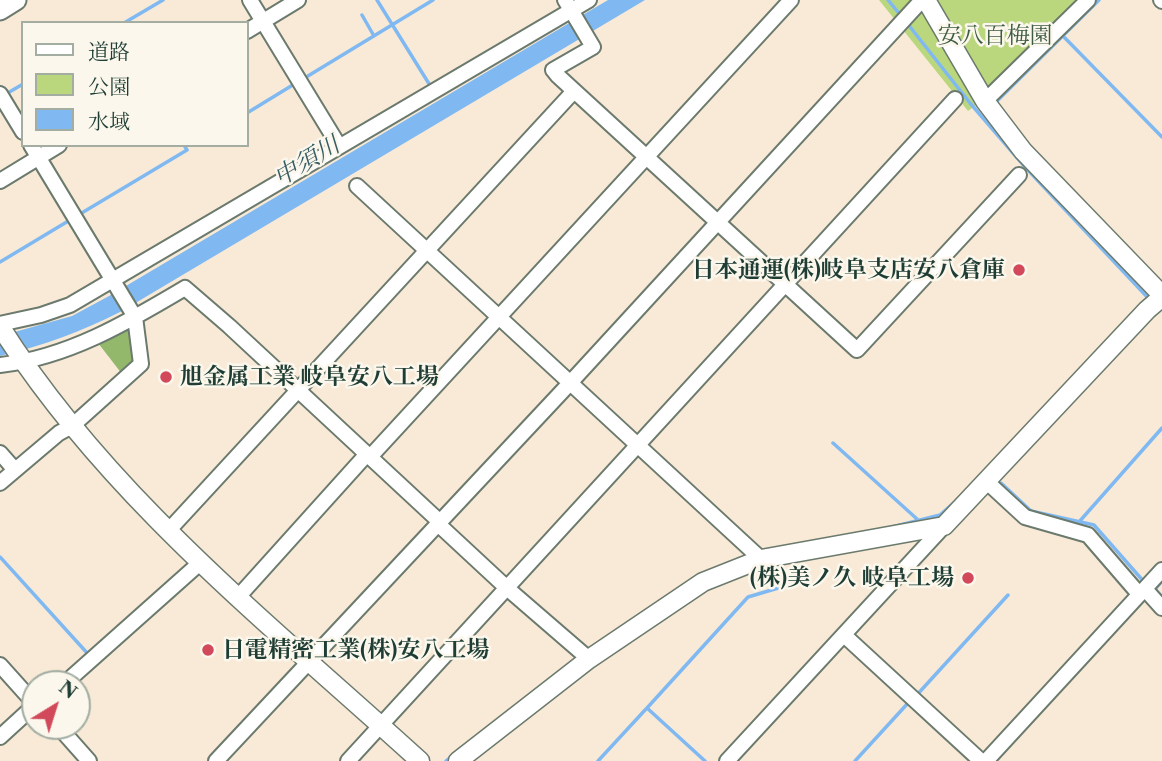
<!DOCTYPE html>
<html>
<head>
<meta charset="utf-8">
<style>
  body { margin:0 }
  #map { position:relative; width:1162px; height:761px; overflow:hidden; background:#f8ead7; font-family:"Libre Caslon Text","Noto Serif JP",serif }
  canvas { display:block }
  .legend { position:absolute; left:21px; top:21px; width:228px; height:126px; box-sizing:border-box; background:#fbf7ec; border:2px solid #a3ada2; margin:0; padding:9px 12px; list-style:none; font-size:21px; color:#1f3d34 }
  .legend li { display:flex; align-items:center; gap:14px; height:35px }
  .legend b { width:35px; border:2px solid #a3ada2 }
  .north { position:absolute; left:21px; top:670px; width:70px; height:70px; box-sizing:border-box; background:#fbf7ec; border:2px solid #a3ada2; border-radius:50%; rotate:38deg; font-size:19px; font-weight:700; line-height:28px; text-align:center; color:#1f3d34 }
  .north::after { content:''; display:block; margin:auto; width:24px; height:32px; background:#d1495b; clip-path:polygon(50% 0,100% 100%,50% 72%,0 100%) }
</style>
</head>
<body>
<div id="map">
<canvas width="1162" height="761"></canvas>
<ul class="legend">
<li><b style="height:9px;background:#fff"></b>道路</li>
<li><b style="height:19px;background:#bad77d"></b>公園</li>
<li><b style="height:19px;background:#80b9f1"></b>水域</li>
</ul>
<div class="north">N</div>
</div>
<script>
const ctx = document.querySelector('canvas').getContext('2d');
ctx.lineJoin = 'round';
function fill(path, color) {
  ctx.fillStyle = color;
  ctx.fill(path, 'evenodd');
}
function stroke(path, color, width, dash) {
  ctx.strokeStyle = color;
  ctx.lineWidth = width;
  ctx.lineCap = dash ? 'butt' : 'round';
  ctx.setLineDash(dash || []);
  ctx.stroke(path);
}
function write(font, color, halo, rows, align = 'center') {
  ctx.font = font + ' "Libre Caslon Text","Noto Serif JP",serif';
  ctx.lineWidth = 5;
  ctx.setLineDash([]);
  ctx.textBaseline = 'middle';
  ctx.strokeStyle = halo;
  ctx.fillStyle = color;
  for (const [text, x, y, turn = 0] of rows) {
    ctx.save();
    ctx.translate(x, y);
    ctx.rotate((+turn || 0) * Math.PI / 180);
    ctx.textAlign = isNaN(turn) ? turn : align;
    if (halo) ctx.strokeText(text, 0, 0);
    ctx.fillText(text, 0, 0);
    ctx.restore();
  }
}
fill(new Path2D(`
  M879,0H919L979,103L968,111Z
  M933,0H1083L993,89L983,87Z`), '#bad77d');
fill(new Path2D(`
  M132,322L137,361L122,374L95,339Z`), '#93b86c');
fill(new Path2D(`
  M608,0H645L122,311C81,332 45,345 0,356V336L72,316L109,296Z`), '#80b9f1');
stroke(new Path2D(`
  M377,0L431,87
  M888,0L902,17
  M362,15L374,36
  M124,23L163,0
  M907,23L970,103L1026,168L1151,301
  M1063,36L1162,137
  M303,79L433,0
  M6,94L23,84
  M994,104L1099,0
  M247,113L296,83
  M80,214L187,150L184,145
  M0,262L70,220
  M833,443L917,519
  M1001,483L1031,511L1094,525L1145,583
  M1079,522L1162,428
  M892,527L940,515L958,499
  M0,557L88,654
  M1162,581L1155,589L1162,597
  M915,697L1008,595
  M446,761L453,755
  M598,761L646,709
  M705,761L647,708L748,597L785,586
  M855,761L909,702`), '#80b9f1', 3.5);
const minor = new Path2D(`
  M250,0L339,146
  M565,0L593,47L553,70L557,75L857,350L1019,175
  M1161,0L1162,1
  M247,31L298,0
  M0,94L23,132
  M985,101L1088,0
  M0,181L59,145
  M357,186L761,559
  M0,324L41,315L70,305L589,0
  M0,365C67,358 128,322 185,288L229,326L440,522
  M0,453L15,470
  M370,457L791,0
  M986,481L1025,517L1088,535L1139,594
  M0,483L59,433L72,426L141,364L135,317L31,145
  M438,524L508,589L589,659
  M169,530L574,91
  M1145,589L1162,608
  M239,596L367,454
  M844,635L981,761
  M0,665L35,704
  M64,684L201,562
  M58,726L89,761
  M0,737L35,705
  M216,761L570,383L922,0
  M348,761L955,99
  M727,761L944,526
  M986,761L1162,570`);
const tertiary = new Path2D(`
  M926,0L985,101L1023,151L1162,295
  M0,326C107,496 273,627 420,761
  M458,761L589,659L703,582L761,559L944,526L1147,310L1162,297`);
const secondary = new Path2D(`
  M0,10L16,0`);
stroke(minor, '#6b7a6d', 18);
stroke(tertiary, '#6b7a6d', 21);
stroke(secondary, '#6b7a6d', 23);
stroke(minor, '#fff', 14);
stroke(tertiary, '#fff', 18);
stroke(secondary, '#fff', 19);
for (const [x, y, r, color] of [
  [1019,270,7,"#d1495b"],
  [166,377,7,"#d1495b"],
  [968,578,7,"#d1495b"],
  [208,650,7,"#d1495b"]
]) {
  const dot = new Path2D();
  dot.arc(x, y, r, 0, 2 * Math.PI);
  ctx.fillStyle = color;
  ctx.fill(dot);
  stroke(dot, '#fbf7ec', 2.5);
}
write('23px', '#3e5c43', '#fbf7ec', [
  ["安八百梅園",995,36]
]);
write('bold 23px', '#1f3d34', '#fbf7ec', [
  ["日本通運(株)岐阜支店安八倉庫",1005,270],
  ["旭金属工業 岐阜安八工場",180,377,"left"],
  ["(株)美ノ久 岐阜工場",954,578],
  ["日電精密工業(株)安八工場",222,650,"left"]
], 'right');
write('italic 24px', '#375c63', '#fbf7ec', [
  ["中須川",307,162,-31]
]);
</script>
</body>
</html>
